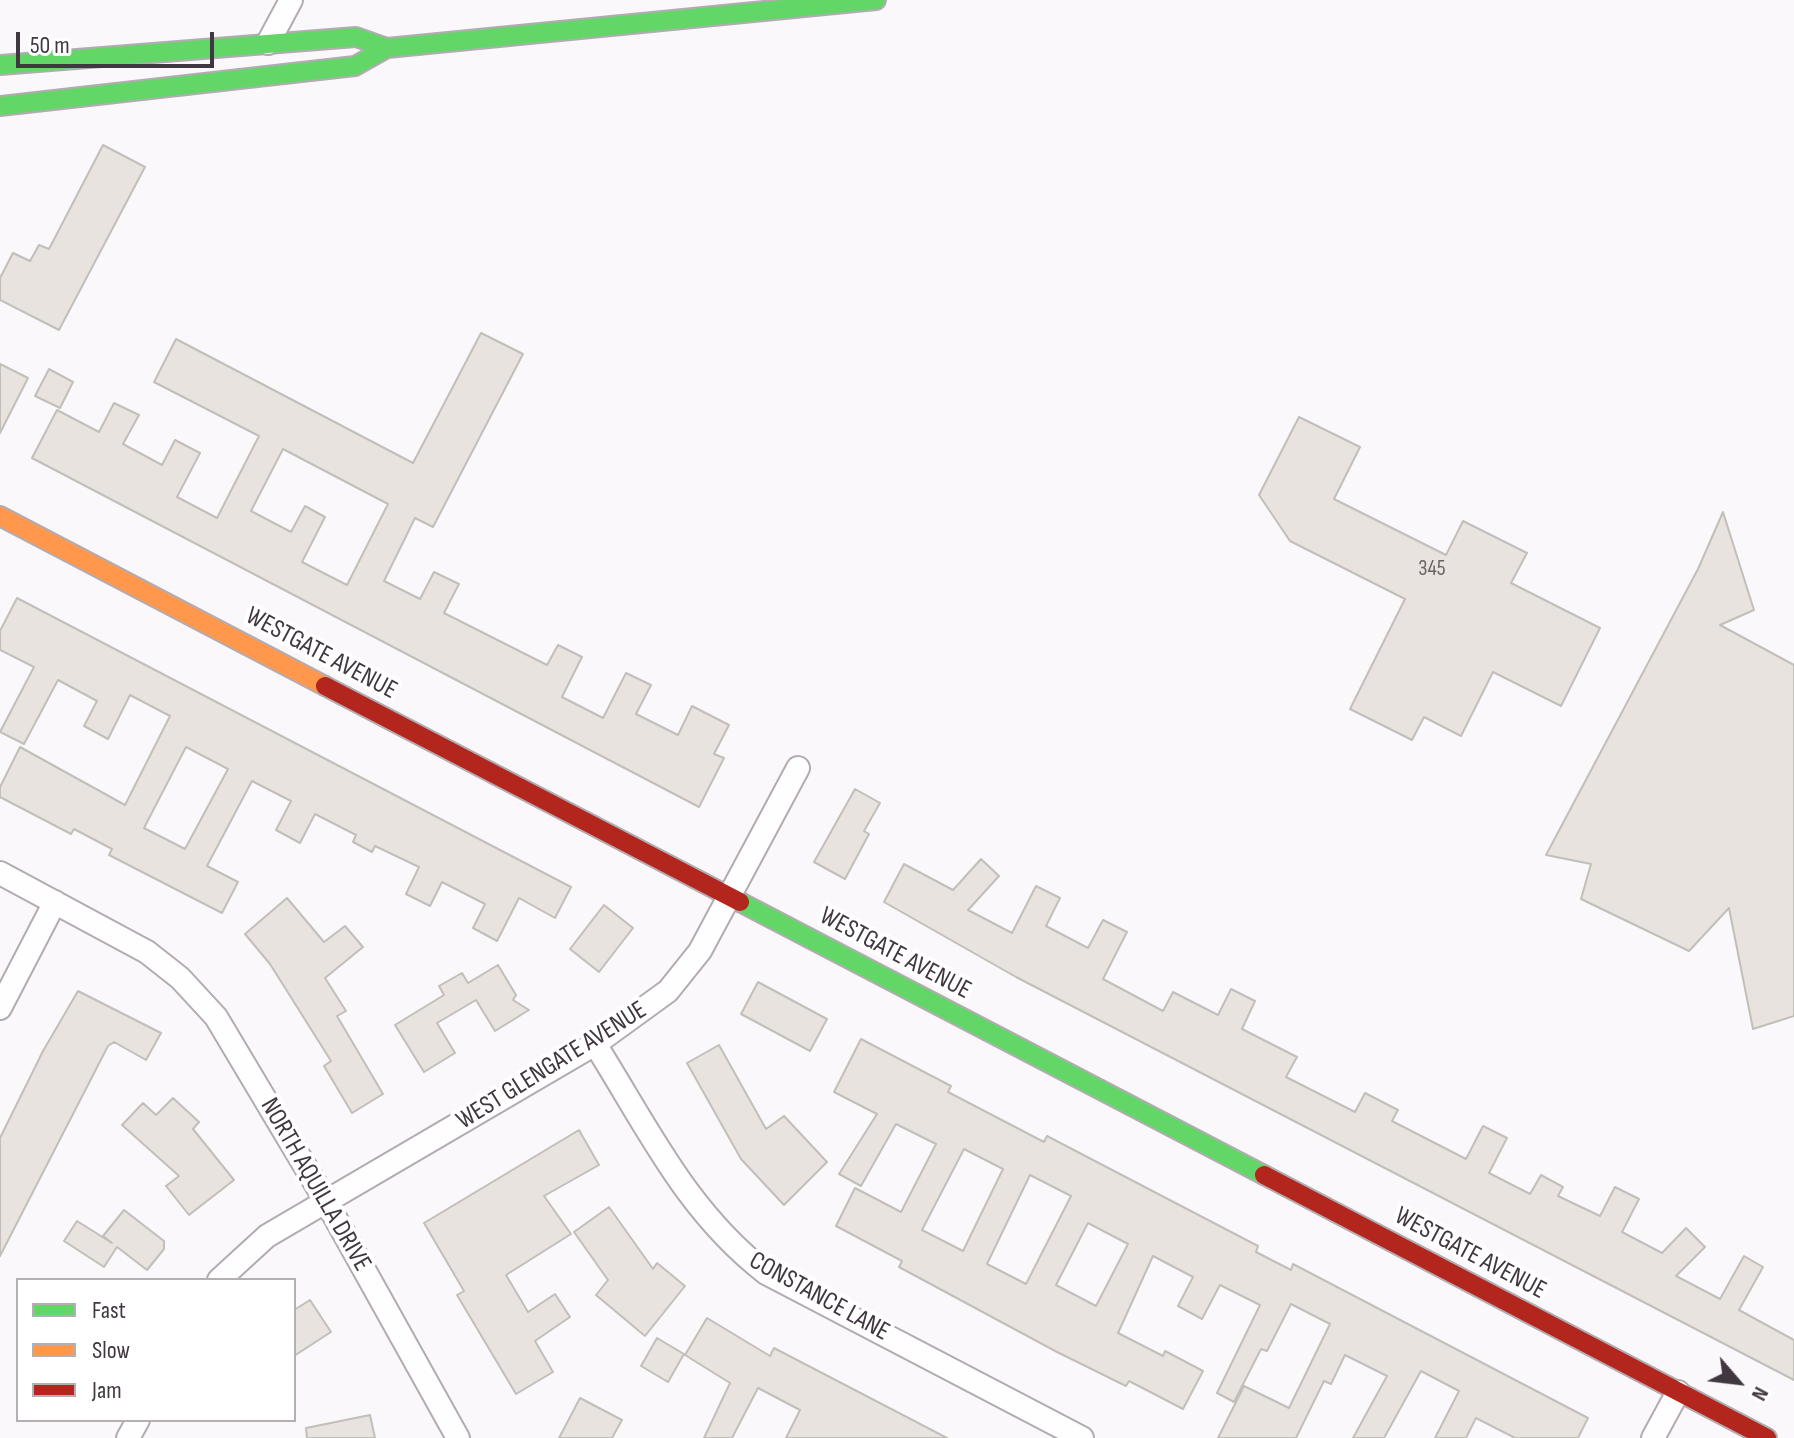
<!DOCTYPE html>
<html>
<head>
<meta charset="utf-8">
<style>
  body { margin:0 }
  #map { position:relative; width:1794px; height:1438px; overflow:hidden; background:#fbf8fb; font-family:"Sofia Sans Condensed",sans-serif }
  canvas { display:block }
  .legend { position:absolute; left:16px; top:1278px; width:280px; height:144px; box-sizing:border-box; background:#fff; border:2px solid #b3afb3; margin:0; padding:10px 14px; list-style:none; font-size:24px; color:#413741 }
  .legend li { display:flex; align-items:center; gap:16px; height:40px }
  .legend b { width:40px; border:2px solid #b3afb3 }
  .north { position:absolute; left:1698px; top:1342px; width:80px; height:80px; -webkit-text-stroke:6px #fff; paint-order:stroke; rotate:118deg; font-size:22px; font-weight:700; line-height:32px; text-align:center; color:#413741 }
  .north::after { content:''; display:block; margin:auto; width:28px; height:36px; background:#413741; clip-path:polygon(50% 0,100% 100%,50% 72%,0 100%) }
  .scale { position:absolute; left:16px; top:32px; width:198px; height:36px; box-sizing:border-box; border:4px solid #413741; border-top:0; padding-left:10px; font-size:24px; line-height:28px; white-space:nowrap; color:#413741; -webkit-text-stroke:6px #fff; paint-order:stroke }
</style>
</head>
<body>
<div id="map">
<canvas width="1794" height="1438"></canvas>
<ul class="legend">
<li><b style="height:10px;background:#63d668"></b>Fast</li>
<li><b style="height:10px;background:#ff974d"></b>Slow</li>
<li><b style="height:10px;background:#b3261e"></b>Jam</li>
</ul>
<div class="north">N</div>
<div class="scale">50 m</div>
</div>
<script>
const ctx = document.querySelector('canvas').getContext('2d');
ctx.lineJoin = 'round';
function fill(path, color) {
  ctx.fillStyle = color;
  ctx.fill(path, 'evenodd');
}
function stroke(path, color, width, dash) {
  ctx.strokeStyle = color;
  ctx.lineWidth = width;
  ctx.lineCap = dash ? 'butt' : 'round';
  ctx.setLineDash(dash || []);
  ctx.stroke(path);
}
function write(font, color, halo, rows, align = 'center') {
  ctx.font = font + ' "Sofia Sans Condensed",sans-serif';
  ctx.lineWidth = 8;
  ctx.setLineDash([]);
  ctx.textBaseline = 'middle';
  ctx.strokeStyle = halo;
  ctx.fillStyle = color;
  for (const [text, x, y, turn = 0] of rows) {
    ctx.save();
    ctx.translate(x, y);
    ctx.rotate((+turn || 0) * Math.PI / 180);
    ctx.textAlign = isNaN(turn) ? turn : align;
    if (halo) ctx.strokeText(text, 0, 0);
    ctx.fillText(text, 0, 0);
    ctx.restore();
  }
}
const building = new Path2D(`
  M103,145L145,167L59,330L0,300V278L13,253L30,261L39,245L49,249Z
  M481,333L523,354L433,527L415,518L384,581L420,599L434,572L459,584L444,613L547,665L558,645L582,657L562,697L603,718L626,673L651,685L636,714L678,735L692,706L729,725L714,754L724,758L699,807L32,458L57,410L99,432L114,403L139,415L123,444L162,465L175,440L200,453L177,497L217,518L259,436L154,382L176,339L413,463ZM283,449L388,504L347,585L302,562L325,517L305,506L291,532L251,511Z
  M0,364L28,378L0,433Z
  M49,369L73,382L60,408L35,396Z
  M1299,417L1360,447L1334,499L1446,555L1463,521L1527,553L1511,583L1600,628L1561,706L1493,672L1461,736L1424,717L1412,740L1350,709L1405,599L1290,541L1259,495Z
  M1723,512L1754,610L1720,625L1794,665V1016L1753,1029L1729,908L1689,951L1581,899L1591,864L1546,855L1698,569Z
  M17,598L571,887L555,918L519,898L497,941L473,928L485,904L442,882L430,906L406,894L419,867L375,846L372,852L353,842L356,835L315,814L300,843L276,830L291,801L252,781L207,866L238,882L222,913L109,855L112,849L74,829L71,834L0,797V787L20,747L125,805L170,716L130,695L108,739L84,726L97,701L58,680L24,744L0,732L34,667L0,650V631ZM186,747L228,769L185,849L144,828Z
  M855,789L880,803L864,831L869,834L845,879L814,862Z
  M981,859L999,876L968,910L1012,933L1036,886L1060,898L1046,926L1088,948L1103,920L1127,932L1103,979L1163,1011L1173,992L1218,1015L1231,989L1255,1001L1242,1029L1297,1057L1286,1077L1355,1112L1365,1093L1398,1110L1392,1121L1466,1159L1483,1126L1507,1138L1489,1173L1530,1194L1541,1175L1563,1187L1558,1196L1600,1216L1615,1187L1639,1199L1622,1232L1662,1253L1686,1228L1705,1247L1676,1276L1720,1299L1744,1256L1763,1267L1739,1310L1794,1340V1380L1016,977L884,902L904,864L953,890Z
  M287,898L324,942L345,926L363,947L325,978L346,1011L337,1016L383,1094L352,1113L324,1066L331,1061L270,964L245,934Z
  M604,905L633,928L599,972L570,949Z
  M498,965L516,995L513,1000L529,1010L495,1031L476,1000L437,1023L455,1053L424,1072L395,1025L444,995L439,986L462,973L468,983Z
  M758,982L827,1019L810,1051L741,1014Z
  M78,991L161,1033L146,1060L114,1042L108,1046L0,1256V1138L43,1051Z
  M861,1039L951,1086L948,1092L1044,1142L1047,1136L1258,1246L1256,1252L1291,1270L1293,1264L1588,1418L1578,1438H1515L1476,1418L1466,1438H1435L1459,1391L1421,1371L1384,1438H1353L1387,1376L1345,1355L1331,1384L1324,1381L1296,1438H1218L1244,1386L1289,1408L1330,1324L1291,1304L1267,1351L1261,1349L1234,1402L1217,1393L1260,1305L1220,1285L1202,1319L1178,1306L1193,1277L1153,1256L1118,1333L1163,1356L1165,1351L1203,1371L1183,1409L1129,1381L1126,1386L1057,1352L899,1267L902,1261L836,1226L855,1188L901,1212L936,1144L896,1124L861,1186L839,1174L877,1114L834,1092ZM964,1149L1003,1169L963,1251L922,1230ZM1030,1175L1071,1196L1026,1284L987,1264ZM1088,1223L1128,1244L1096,1306L1056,1285Z
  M719,1045L766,1129L784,1116L827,1162L784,1205L741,1159L687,1063Z
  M173,1098L199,1122L193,1129L234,1180L189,1215L166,1186L179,1176L122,1125L143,1103L156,1115Z
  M579,1130L599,1165L544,1196L571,1234L506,1275L528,1312L555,1294L570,1317L535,1341L553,1372L516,1394L457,1295L464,1291L424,1223Z
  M609,1207L653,1269L657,1263L685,1286L645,1336L596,1295L608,1280L574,1232Z
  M124,1210L164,1241V1249L147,1270L117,1247L104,1267L64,1241L77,1221L112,1243L103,1236Z
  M310,1300L331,1332L294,1356V1310Z
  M707,1318L770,1356L774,1348L947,1438H786L800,1410L758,1388L732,1438H704L730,1383L685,1355Z
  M657,1338L684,1354L668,1382L641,1366Z
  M580,1398L622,1420L612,1438H559Z
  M370,1415L375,1438H307L306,1428Z`);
fill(building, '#e8e3de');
stroke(building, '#c2beba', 2);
const street = new Path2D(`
  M268,43L291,0
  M0,873L147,952L180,978L216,1017L327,1203L458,1438
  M0,1008L55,902
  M595,1044C648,1128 686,1211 766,1273L1082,1438
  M219,1280L267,1236L595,1044L668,991L700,951L798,768
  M128,1438L138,1420
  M1653,1438L1678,1392`);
const fast = new Path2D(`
  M0,65L356,37L387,48L876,0
  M0,106L355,66L387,48
  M740,902L1264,1175`);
const slow = new Path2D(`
  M0,516L325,686`);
const jam = new Path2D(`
  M325,686L740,902
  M1264,1175L1767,1438`);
stroke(street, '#b2acb2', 26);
stroke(fast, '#b2acb2', 22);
stroke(slow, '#b2acb2', 22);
stroke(jam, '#b2acb2', 22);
stroke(street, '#fefefe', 22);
stroke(fast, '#63d668', 18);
stroke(slow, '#ff974d', 18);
stroke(jam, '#b3261e', 18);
write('22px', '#6b6268', null, [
  ["345",1432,569]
]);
write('26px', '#413741', '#fff', [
  ["WESTGATE AVENUE",321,654,28],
  ["WESTGATE AVENUE",895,954,28],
  ["WEST GLENGATE AVENUE",552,1066,-32],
  ["NORTH AQUILLA DRIVE",315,1185,60],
  ["WESTGATE AVENUE",1470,1254,28],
  ["CONSTANCE LANE",819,1297,29]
]);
</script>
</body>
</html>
